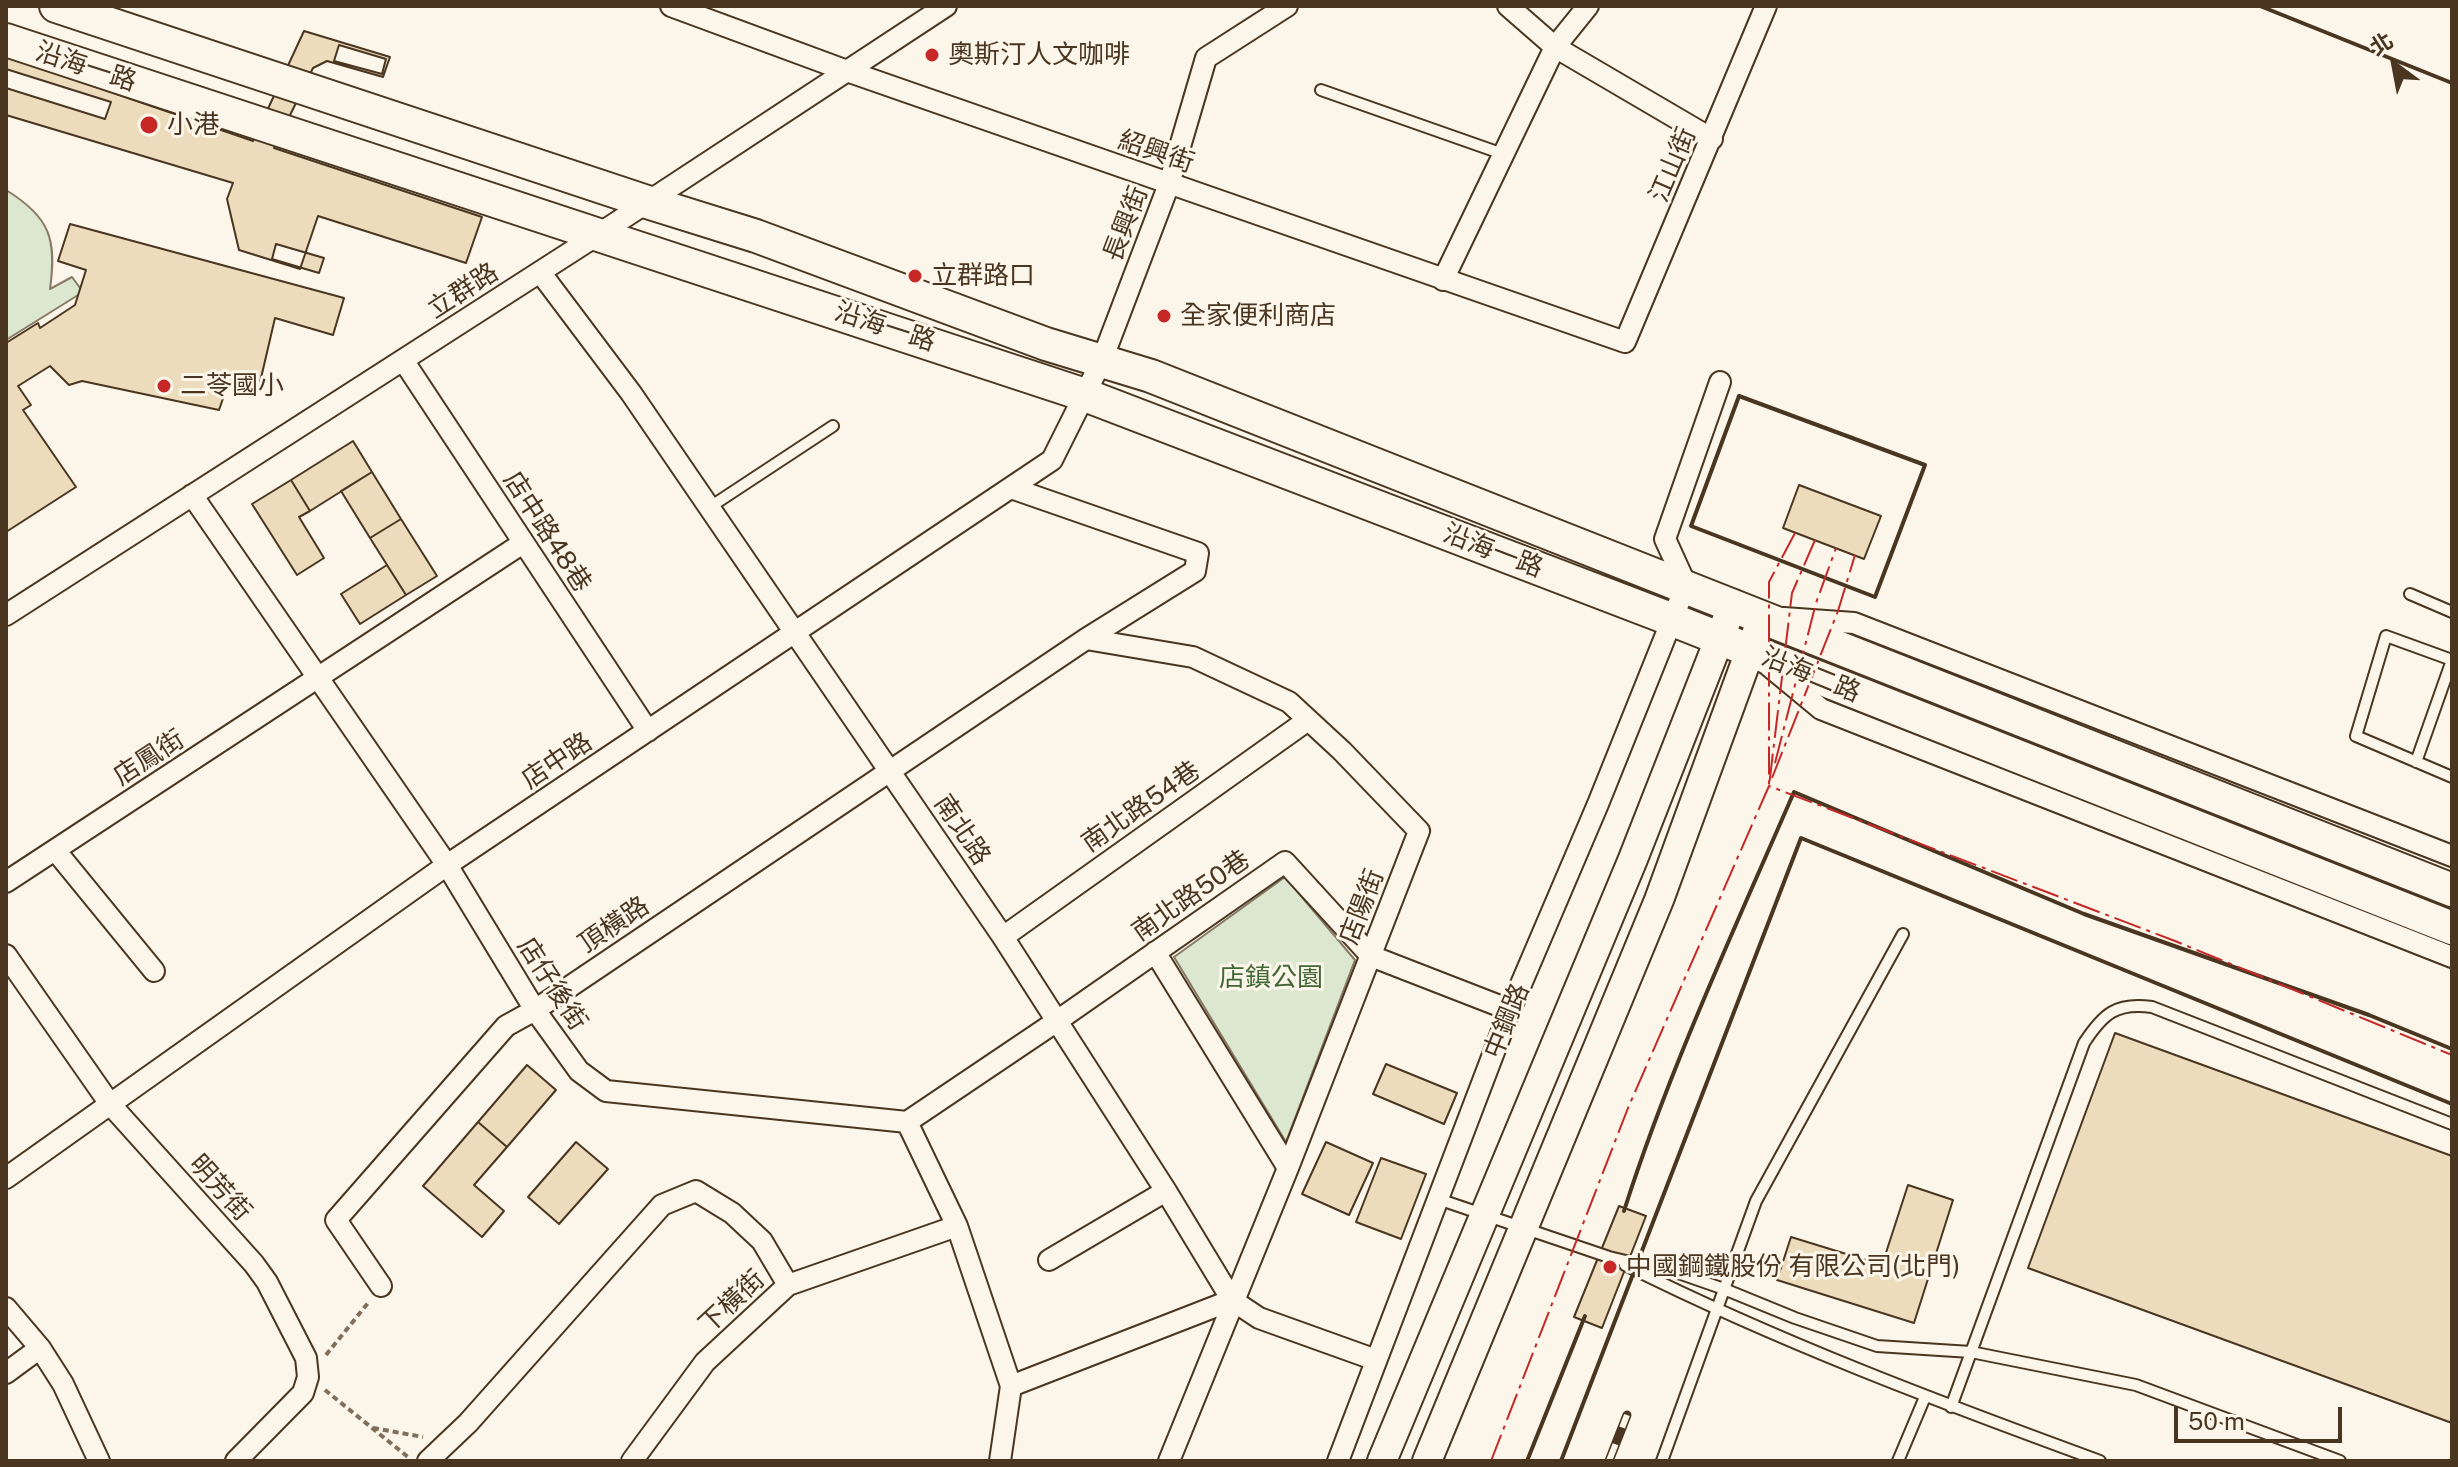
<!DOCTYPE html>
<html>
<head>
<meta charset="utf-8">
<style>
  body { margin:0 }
  #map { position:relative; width:2458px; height:1467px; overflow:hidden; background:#fbf6e9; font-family:"Public Sans","Noto Sans TC",sans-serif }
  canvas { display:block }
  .frame { position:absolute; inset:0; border:8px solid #4a3520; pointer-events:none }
  .north { position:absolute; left:2354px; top:24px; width:80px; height:80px; -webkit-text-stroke:6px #fbf6e9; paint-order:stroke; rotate:328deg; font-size:22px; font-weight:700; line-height:32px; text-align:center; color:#4a3520 }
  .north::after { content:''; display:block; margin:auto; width:28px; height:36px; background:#4a3520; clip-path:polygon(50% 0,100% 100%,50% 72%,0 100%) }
  .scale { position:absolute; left:2174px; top:1407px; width:168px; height:36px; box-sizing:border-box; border:4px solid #4a3520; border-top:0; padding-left:10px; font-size:24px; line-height:28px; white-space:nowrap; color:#4a3520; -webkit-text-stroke:6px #fbf6e9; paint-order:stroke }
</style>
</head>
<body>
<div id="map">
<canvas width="2458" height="1467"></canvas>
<div class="frame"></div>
<div class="north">北</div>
<div class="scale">50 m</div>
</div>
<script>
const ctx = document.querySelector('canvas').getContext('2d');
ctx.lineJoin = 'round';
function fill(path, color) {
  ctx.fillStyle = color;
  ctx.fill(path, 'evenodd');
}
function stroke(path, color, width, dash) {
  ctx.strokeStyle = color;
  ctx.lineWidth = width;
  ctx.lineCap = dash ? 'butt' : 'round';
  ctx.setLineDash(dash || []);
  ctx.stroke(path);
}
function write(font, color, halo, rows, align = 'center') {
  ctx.font = font + ' "Public Sans","Noto Sans TC",sans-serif';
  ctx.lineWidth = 6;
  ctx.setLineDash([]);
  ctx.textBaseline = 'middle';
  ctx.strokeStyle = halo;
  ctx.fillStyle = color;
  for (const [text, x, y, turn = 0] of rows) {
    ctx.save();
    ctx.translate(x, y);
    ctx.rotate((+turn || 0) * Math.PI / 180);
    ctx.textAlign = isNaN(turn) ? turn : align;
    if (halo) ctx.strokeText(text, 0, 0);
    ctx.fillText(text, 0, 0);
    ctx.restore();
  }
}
const green = new Path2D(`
  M6,190C50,217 57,239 50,289L72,277L83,292L6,340Z
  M1285,877L1355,960L1286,1142L1174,957Z`);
fill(green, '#dce7d0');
stroke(green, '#887966', 2);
const building = new Path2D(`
  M304,31L390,57L383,77L327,61L313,68L274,148L482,217L466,263L318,216L300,269L239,250L227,199L233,183L6,115V56L253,141Z
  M339,45L386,59L382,74L334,61Z
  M6,69L111,102L105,119L6,88Z
  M70,224L344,298L333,335L275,318L258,391L229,381L219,410L82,381L69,385L50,366L18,386L31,405L23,410L76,487L6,532V343L38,323L40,328L75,305L86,270L58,261Z
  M276,244L324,258L319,273L272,259Z
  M353,441L372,472L310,511L291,480Z
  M372,472L401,519L370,538L341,491Z
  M291,480L310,511L299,517L324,558L297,575L252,504Z
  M1799,485L1881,516L1864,559L1783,528Z
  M401,519L437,576L406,595L370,538Z
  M387,565L406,595L360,624L341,594Z
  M2115,1033L2452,1156V1423L2028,1268Z
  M1386,1064L1457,1093L1444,1124L1373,1094Z
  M527,1065L556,1090L507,1147L478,1122Z
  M478,1122L507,1147L474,1185L504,1211L482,1237L423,1186Z
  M576,1142L608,1169L559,1224L528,1197Z
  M1326,1142L1373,1163L1349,1215L1302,1194Z
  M1381,1158L1426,1174L1401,1239L1356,1222Z
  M1908,1185L1953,1200L1914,1323L1777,1280L1791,1237L1882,1265Z
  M1619,1206L1646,1216L1602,1328L1574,1317Z`);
fill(building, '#ecdcbc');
stroke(building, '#4a3520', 2);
const lane = new Path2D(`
  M1321,90L1503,154
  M710,507L833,426
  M2410,594L2452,612
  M2452,660L2386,636L2356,736L2452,777
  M2416,762L2452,660
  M1438,1199L1609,1257L1681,1274L1724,1289L1795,1318L1877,1346L1971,1352L2136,1385L2340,1461
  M1625,1265C1779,1342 1939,1402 2100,1461
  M1951,1407L2084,1043C2103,1014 2116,1002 2152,1007L2452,1124
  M1662,1461L1756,1201L1903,934
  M1898,1461L1925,1397`);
const street = new Path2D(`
  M671,6L847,71L1625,342L1766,6
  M1508,6L1555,47L1712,139
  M540,272L631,393L1003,937L1166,1191L1232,1300L1259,1318L1376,1360
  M1443,280L1555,47L1588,6
  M403,360L648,731
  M192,495L447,865L535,1010L579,1071L606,1091L907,1122L1057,1021L1285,862L1371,956L1510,1010
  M6,615L599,234L946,6
  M1784,618L1854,623L2452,856
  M1086,639L1193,657L1289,702L1342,751L1419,831L1288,1168L1169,1461
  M1769,666L1821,709L2452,957
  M55,850L154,971
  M6,882L523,543
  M1003,937L1308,720
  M1155,952L1288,1168
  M6,955L110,1104L254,1264L267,1282L306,1358L308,1377L303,1393L236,1461
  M907,1122L957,1226L1011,1386L1000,1461
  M6,1178L447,865L1052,460L1102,360L1169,184L1206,58L1287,6
  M1049,1260L1166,1191
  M381,1286L336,1220L506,1026L535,1010L1086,639L1195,571L1198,553L1011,488
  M6,1308L40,1348L63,1384L99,1461
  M6,1373L40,1348
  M1011,1386L1232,1300
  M428,1461L468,1423L662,1205L696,1191L732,1213L762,1241L788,1285
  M632,1461L705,1362L788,1285L957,1226
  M1338,1461L1510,1010L1598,804L1686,585L1665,539L1720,382`);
const secondary = new Path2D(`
  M1382,1461L1633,859L1733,604
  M1427,1461L1659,900L1758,629`);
const primary = new Path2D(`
  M56,6L647,202L756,236L1046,344L1151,376L2452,890
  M6,40L1085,395L1673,620L2452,928`);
stroke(lane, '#4a3520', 14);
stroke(street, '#4a3520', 24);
stroke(secondary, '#4a3520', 32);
stroke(primary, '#4a3520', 36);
stroke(new Path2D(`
  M326,1355L368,1303
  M325,1390L408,1457
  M373,1428L423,1437`), '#7f6f5c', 4, [6, 4]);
stroke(lane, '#fbf6e9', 10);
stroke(street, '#fbf6e9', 20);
stroke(secondary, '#fbf6e9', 28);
stroke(primary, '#fbf6e9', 32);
const rail = new Path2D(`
  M1609,1461L1627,1415`);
stroke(rail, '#4a3520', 9);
stroke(rail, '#fbf6e9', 6, [18]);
stroke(new Path2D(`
  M2260,6L2452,83
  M1739,396L1925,465L1875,597L1691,526Z
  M1624,1211C1670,1067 1734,930 1794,792L2084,914L2369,1015L2452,1049
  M1527,1461L1585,1316
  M1561,1461L1801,838L2452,1104`), '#4a3520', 4);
stroke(new Path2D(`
  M1795,533L1769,582V786L1792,593L1815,540
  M1775,763L1816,603L1836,548
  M1772,778L1838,611L1855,555
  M1491,1461L1628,1108L1769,786L2175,941L2452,1055`), '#c62828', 2, [28, 6, 4, 6]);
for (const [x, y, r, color] of [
  [932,55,8,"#c62828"],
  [149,125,10,"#c62828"],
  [915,276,8,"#c62828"],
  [1164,316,8,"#c62828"],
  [164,386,8,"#c62828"],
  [1610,1267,8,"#c62828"]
]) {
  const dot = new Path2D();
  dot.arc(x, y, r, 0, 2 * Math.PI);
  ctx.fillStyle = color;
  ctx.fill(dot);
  stroke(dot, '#fbf6e9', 3);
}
write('26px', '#4a3520', '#fbf6e9', [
  ["奧斯汀人文咖啡",948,55],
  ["小港",167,125],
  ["立群路口",931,276],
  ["全家便利商店",1180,316],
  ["二苓國小",180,386],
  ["中國鋼鐵股份 有限公司(北門)",1626,1267]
], 'left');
write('26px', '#4a3520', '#fbf6e9', [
  ["沿海一路",86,67,18],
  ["紹興街",1156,152,19],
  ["江山街",1673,165,-67],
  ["長興街",1126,224,-69],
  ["立群路",463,291,-33],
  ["沿海一路",885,327,18],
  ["店中路48巷",547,532,57],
  ["沿海一路",1493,551,21],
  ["沿海二路",1811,675,22],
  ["店鳳街",149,758,-33],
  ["店中路",557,761,-34],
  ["南北路54巷",1141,807,-35],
  ["南北路",962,830,56],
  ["南北路50巷",1191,896,-35],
  ["店陽街",1362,907,-69],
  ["頂橫路",614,925,-34],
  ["店仔後街",552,984,57],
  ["中鋼路",1507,1021,-68],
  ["明芳街",220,1188,48],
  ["下橫街",732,1302,-43]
]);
write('26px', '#436837', '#fbf6e9', [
  ["店鎮公園",1271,978]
]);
</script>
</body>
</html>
